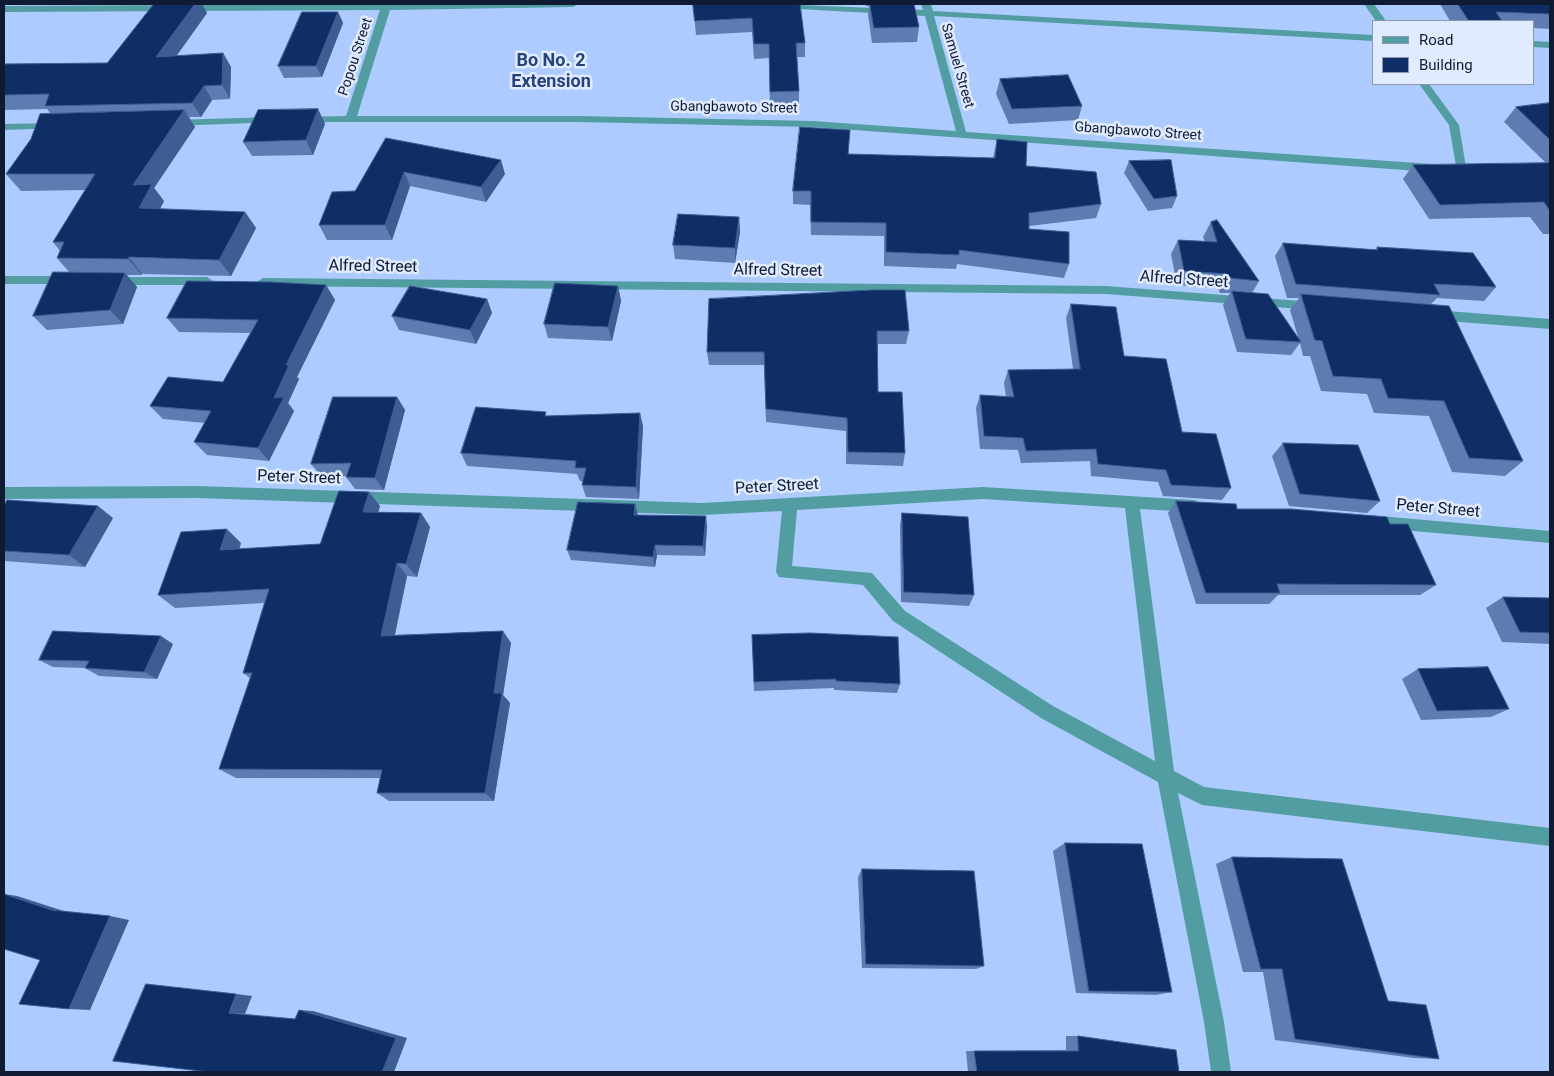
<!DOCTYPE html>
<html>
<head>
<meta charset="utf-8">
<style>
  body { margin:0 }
  #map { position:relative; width:1554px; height:1076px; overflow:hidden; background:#adcbfe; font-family:Roboto,sans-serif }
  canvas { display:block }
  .frame { position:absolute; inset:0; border:5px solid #0e1b33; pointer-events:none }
  .legend { position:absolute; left:1372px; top:20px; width:162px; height:65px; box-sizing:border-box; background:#e0ebff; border:1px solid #8c98ad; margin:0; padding:6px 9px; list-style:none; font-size:15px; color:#0e1b33 }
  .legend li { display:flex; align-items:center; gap:10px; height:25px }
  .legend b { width:25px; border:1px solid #8c98ad }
</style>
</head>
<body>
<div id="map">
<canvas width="1554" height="1076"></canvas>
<div class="frame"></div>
<ul class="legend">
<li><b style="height:6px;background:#529da1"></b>Road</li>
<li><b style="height:14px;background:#0e2e65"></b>Building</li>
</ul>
</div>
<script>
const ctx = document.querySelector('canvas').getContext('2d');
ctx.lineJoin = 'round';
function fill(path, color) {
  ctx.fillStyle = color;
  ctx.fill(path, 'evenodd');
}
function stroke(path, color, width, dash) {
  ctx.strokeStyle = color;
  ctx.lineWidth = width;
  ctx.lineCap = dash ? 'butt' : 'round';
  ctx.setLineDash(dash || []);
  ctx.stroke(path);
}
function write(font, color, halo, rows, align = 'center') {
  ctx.font = font + ' Roboto,sans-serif';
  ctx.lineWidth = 5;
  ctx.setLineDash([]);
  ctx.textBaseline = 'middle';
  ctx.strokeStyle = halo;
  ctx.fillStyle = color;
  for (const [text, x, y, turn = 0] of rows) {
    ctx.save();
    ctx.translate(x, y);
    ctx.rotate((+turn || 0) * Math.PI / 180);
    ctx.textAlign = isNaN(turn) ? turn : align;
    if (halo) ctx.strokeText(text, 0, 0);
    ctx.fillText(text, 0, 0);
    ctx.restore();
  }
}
fill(new Path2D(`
  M382,4H578L573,7L390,10L357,116H578L813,121L956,131L925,16L780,8L777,7L776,4L923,10L921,4H931L933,11L1373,35V41L934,16L966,132L1432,164L1438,168L1432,172L813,127L578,122H302L298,121L297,119L298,117L346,116L380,10L4,12V6Z
  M1364,4H1374L1386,21H1376Z
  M1533,41L1550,42V48L1533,47Z
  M1419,84H1429L1459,125L1466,167L1478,169L1480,171L1478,173L1457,172L1449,125Z
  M274,117L279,120L278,122L172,126L167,123L172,120Z
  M56,123L61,126L60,128L4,130V124Z
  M4,276H70L76,280L70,284H4Z
  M113,277H207L213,281L207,285H113L107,281Z
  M263,278L1106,286L1314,302L1318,303L1320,306L1318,309L1314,310L1106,294L263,286L257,282Z
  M1434,310L1550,319V329L1434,320L1430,318L1428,315L1430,312Z
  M198,486L702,503L983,487L1194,500L1199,502L1201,506L1199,510L1194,512L1140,509L1174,771L1204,787L1550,828V846L1202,805L1178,793L1224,1022L1231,1072H1211L1204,1022L1158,782L1041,718L893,621L863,585L779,577L776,572L782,511L702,515L198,498L4,499V487ZM983,499L1125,508L1155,761L1053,706L905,611L872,573L792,566L797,510Z
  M1368,515L1550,531V543L1368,527L1363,525L1361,521L1363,517Z`), '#529da1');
fill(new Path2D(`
  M195,4H202L207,13L176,56L223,53L231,67L230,99L212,100L201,117H189L195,127L154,188L164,201L160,209L245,212L256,228L231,276L142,274V275H127L137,287L123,324L47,330L33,316L69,272L57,258L60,251L53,242L85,190L21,191L6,174L50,113L47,109L4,110V64L107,63Z
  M693,4H800L805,43V57H797L799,91V105L770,106L769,58L754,59L752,32L696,35Z
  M866,4H914L919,27L917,42L872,43L868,15L869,6H866Z
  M1440,4H1550V29L1533,28V21H1450Z
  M338,12L343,23L322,77L284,78L278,66Z
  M1000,79L1082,106L1078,120L1009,124L996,94Z
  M1550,103V234H1543L1530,217L1429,219L1403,179L1413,165L1546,163L1504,122L1516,107Z
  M318,109L325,124L313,155L252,156L243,142Z
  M386,138L505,174L486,202L410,186L392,240H327L319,225L355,191Z
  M997,139L1026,166L1101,204L1096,218L1029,226V229L1069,264L1064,278L957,264L956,269L884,266V236L811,235L810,205L793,204V191L848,154L993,158Z
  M1129,161L1177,196L1172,208L1148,211L1124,173Z
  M739,217L740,232L735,263L675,259L673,245Z
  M1211,222L1259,281L1252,293L1298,337L1290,310L1299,298H1287L1275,256L1283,243L1375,250L1377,247L1496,287L1484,301L1437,298L1431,304L1523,461L1505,476L1452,472L1429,416L1374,413L1367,394L1321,391L1310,356H1303L1300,343L1291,355L1237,352L1223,305L1230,293H1220L1218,288L1177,285L1171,254L1178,240L1205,242L1203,237Z
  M326,285L335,300L297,377L299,379L288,403L294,411L269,461L207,455L194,442L205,423L163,419L150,406L223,382L250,333L179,332L167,318Z
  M618,286L621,301L612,341L548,338L544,324Z
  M487,299L492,313L476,344L399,330L392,316Z
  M709,299L909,331L906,344H878V392L905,453L903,466L846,464V431L766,422L764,365H709L707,352Z
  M1071,304L1124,356L1182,432L1231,488L1222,500L1163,496L1158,482L1091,476L1090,461L1021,463L1018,450L980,449L976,408L980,395L1006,397L1004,383L1008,370L1073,369L1066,318Z
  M397,397L405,410L384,490L355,489L346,477V476H321L311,464Z
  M548,416L643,426L639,499L586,497L582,485L583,481H580L577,474L467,466L461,453Z
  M1283,443L1380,501L1367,513L1289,506L1272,456Z
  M1176,501L1237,509L1390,524L1436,585L1420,595H1278L1269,604H1196L1168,513Z
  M4,506L113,518L85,567L4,561Z
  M380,506L378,512L421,513L430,527L417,577L407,576L395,635L503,631L511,643L503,695L510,703L494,801H389L377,793L380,778H236L219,769L250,678L243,673L264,603L175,608L158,595L241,543L239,549L320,544Z
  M902,513L974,595L969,606L901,602L900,525Z
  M638,515L707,526L705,556L657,555L655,567L571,560L567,550Z
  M1503,597L1550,598V644L1502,642L1486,608Z
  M752,635L900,684L897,693L834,690V688L754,691Z
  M173,644L157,679L99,676L85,668L53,667L39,660Z
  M1418,669L1509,709L1491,717L1421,720L1402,679Z
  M1065,843L1172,992L1156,995L1076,993L1053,851Z
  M1232,857L1388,1001L1439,1059L1414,1058L1275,1040L1263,972H1243L1216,864Z
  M862,869L984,966L976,969L862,968L858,877Z
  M1066,1036H1078L1179,1072H968L966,1051L1066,1050Z`), '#5e7cb2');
fill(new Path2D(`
  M195,4H202L207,13L165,72L156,57Z
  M338,12L343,23L322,77L316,66Z
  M223,53L231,67L230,99L222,85Z
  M204,86L212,100L201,117L192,103Z
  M318,109L325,124L313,155L306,140Z
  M184,110L195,127L154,188L164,201L151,225L139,208L133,185Z
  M501,160L505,174L486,202L481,187Z
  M404,172L410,186L392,240L385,225Z
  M245,212L256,228L231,276L219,260Z
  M739,217L740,232L735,263V248Z
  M129,257L142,274V275L128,259Z
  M125,273L137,287L123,324L110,310Z
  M326,285L335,300L297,377L299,379L288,403L294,411L269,461L258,448L274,398L286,365Z
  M618,286L621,301L612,341L608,327Z
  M487,299L492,313L476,344L470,330Z
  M397,397L405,410L384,490L375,478Z
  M640,413L643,426L639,499L636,487Z
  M369,492L380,506L374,526L363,512Z
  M635,504L638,515L637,526L634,515Z
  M98,506L113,518L85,567L69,555Z
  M421,513L430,527L417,577L406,564Z
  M706,516L707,526L705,556L703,546Z
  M227,529L241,543L235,563L220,550Z
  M655,545L657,555L655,567L653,557Z
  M397,563L407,576L392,648L381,636Z
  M503,631L511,643L503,695L510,703L494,801L485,793L494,693Z
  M161,636L173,644L157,679L144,672Z
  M4,894L17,896L73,914L52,910Z
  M110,916L129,920L90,1010L69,1009Z
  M236,994L252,996L245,1014L229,1013Z
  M299,1010L313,1011L407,1038L394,1072H382Z`), '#3e5d93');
const building = new Path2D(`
  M154,4H195L156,57L223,53L222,85L204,86L192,103L45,106L49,94L4,95V64L107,63Z
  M693,4H800L805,43H796L799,91L770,92L769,44H754L752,18L695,21Z
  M870,4H914L919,27L874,28Z
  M1458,4H1550V14L1496,12L1502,21H1469Z
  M302,12H338L316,66H278Z
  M1068,75L1082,106L1012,109L1000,79Z
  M1550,103V140L1516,107Z
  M318,109L306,140L243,142L258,110Z
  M184,110L133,185L152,184L139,208L245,212L219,260L129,257L128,259L57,258L64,242H53L95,174H6L31,139L40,114Z
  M800,127L850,130L848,154L995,158L997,139L1027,142L1026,166L1096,172L1101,204L1029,213V229L1069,232V264L959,250V255L886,252V223L811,222V191H793Z
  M386,138L501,160L481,187L404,172L385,225H319L332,192L355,191Z
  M1171,160L1177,196L1154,199L1129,161Z
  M1550,163V211L1544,202L1440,205L1413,165Z
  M678,214L739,217L735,248L673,245Z
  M1217,220L1259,281L1228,278L1227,274L1184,271L1178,240L1217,242L1211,222Z
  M1283,243L1378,250L1377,247L1473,253L1496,287L1434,284L1440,295L1296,284Z
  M53,272L125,273L110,310L33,316Z
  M187,281L271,282L326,285L286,365H289L274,398L284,397L258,448L194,442L211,411L150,406L168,377L223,382L258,320L167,318Z
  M555,283L618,286L608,327L544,324Z
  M410,286L487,299L470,330L392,316Z
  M872,290H905L909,331H877L878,392H902L905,453L848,452L847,418L766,409L764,352H707L709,299Z
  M1232,291L1268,294L1301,342L1246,339Z
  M1301,294L1449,306L1523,461L1469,458L1444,401L1388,398L1381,379L1333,376L1322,341L1315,340Z
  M1071,304L1116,307L1124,356L1166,359L1182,432L1216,434L1231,488L1171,485L1166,470L1098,464L1096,449L1026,451L1023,438L984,436L980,395L1014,397L1008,370L1080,369Z
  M333,397H397L375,478L346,477L351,463L311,464Z
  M476,407L546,412L545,416L640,413L636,487L582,485L586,468H575L576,461L461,453Z
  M1283,443L1358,445L1380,501L1300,494Z
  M339,491L369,492L363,512L421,513L406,564L397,563L381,636L503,631L494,693H502L485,793H377L382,770L219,769L252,673H243L269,589L158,595L181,532L227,529L220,550L320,544Z
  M7,500L98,506L69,555L4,551V506Z
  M1176,501L1236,504L1237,509H1291L1387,517L1390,524H1408L1436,585L1277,584L1280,593H1206Z
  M578,502L635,504L634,515L706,516L703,546L655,545L653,557L567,550Z
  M902,513L968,517L974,595L904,592Z
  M1503,597L1550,598V633L1520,632Z
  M53,631L161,636L144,672L85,668L89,661L39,660Z
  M810,633L898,637L900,684L836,681V679L754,682L752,635Z
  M1488,667L1509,709L1437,711L1418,669Z
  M1065,843L1142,844L1172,992L1089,991Z
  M1232,857L1342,859L1388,1001L1426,1005L1439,1059L1295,1039L1282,969H1261Z
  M862,869L974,871L984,966L866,964Z
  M4,894L52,910L110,916L69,1009L19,1004L40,960L4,949Z
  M146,984L236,994L229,1013L295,1019L299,1010L396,1038L382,1072H209L113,1061Z
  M1078,1036L1176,1050L1179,1072H977L974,1051H1078Z`);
fill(building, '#0e2e65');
stroke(building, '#3e5d93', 1);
write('14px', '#0e1b33', '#e0ebff', [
  ["Popou Street",356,57,-72],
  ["Samuel Street",957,66,74],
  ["Gbangbawoto Street",734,108,1],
  ["Gbangbawoto Street",1138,132,4]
]);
write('16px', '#0e1b33', '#e0ebff', [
  ["Alfred Street",373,267,1],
  ["Alfred Street",778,271,1],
  ["Alfred Street",1184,280,4],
  ["Peter Street",299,478,2],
  ["Peter Street",777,487,-3],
  ["Peter Street",1438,509,5]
]);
write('bold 18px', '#26447a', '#e0ebff', [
  ["Bo No. 2",551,61],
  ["Extension",551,82]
]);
</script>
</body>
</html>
